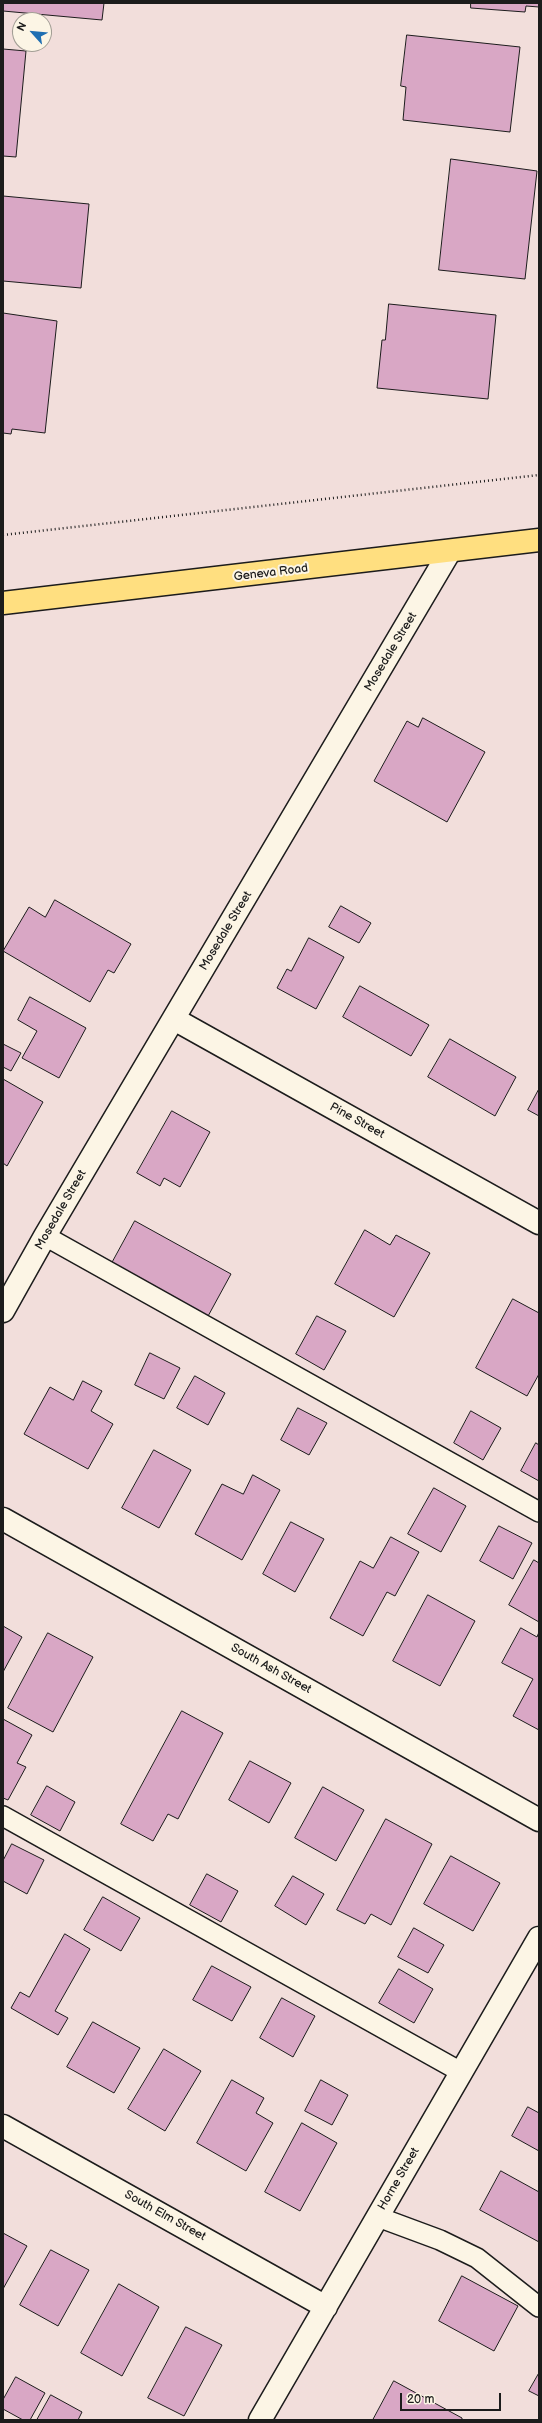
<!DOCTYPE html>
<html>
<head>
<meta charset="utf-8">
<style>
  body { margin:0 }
  #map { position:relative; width:542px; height:2423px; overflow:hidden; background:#f2dedb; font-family:"Balsamiq Sans",sans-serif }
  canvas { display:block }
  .frame { position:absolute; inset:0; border:4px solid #1c1c1c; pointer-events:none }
  .north { position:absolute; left:12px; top:12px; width:40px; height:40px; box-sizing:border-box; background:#fcf5e5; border:1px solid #a29e95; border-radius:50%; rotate:297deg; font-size:11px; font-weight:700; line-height:16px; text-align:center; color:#1c1c1c }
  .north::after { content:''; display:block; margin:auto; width:14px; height:18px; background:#1f6fb2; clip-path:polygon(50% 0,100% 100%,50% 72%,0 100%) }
  .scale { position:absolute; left:400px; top:2393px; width:101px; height:18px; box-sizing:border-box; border:2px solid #1c1c1c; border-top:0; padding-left:5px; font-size:12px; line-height:14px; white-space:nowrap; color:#1c1c1c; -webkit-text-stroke:3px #fcf5e5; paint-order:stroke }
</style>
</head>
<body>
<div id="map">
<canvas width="542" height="2423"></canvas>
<div class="frame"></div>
<div class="north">N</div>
<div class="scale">20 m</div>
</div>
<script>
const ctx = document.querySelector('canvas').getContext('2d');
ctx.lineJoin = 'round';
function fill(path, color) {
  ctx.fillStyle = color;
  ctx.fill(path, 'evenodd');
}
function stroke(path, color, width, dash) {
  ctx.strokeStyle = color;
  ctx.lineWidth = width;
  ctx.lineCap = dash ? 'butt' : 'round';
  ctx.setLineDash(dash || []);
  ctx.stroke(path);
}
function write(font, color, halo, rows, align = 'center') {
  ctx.font = font + ' "Balsamiq Sans",sans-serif';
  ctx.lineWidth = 4;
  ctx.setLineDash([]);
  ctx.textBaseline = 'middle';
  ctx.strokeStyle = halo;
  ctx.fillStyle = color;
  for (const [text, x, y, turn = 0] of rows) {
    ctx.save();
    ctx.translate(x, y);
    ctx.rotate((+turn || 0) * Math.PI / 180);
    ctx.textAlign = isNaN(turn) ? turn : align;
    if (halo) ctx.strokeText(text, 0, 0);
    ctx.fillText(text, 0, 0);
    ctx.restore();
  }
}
const building = new Path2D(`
  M3,3H104L102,20L3,11Z
  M471,3H539V7L526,6L525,12L471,8Z
  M407,35L520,47L510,132L403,120L406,87L401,86Z
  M3,49L26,51L16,157L3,156Z
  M451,159L537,171L525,279L439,270Z
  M3,196L89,204L81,288L3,281Z
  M389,304L496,315L488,399L377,388L382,340H385Z
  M3,313L57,321L45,433L12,429L11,434L3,433Z
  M423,718L485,752L447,822L374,781L407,721L418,727Z
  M55,900L131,944L114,973L108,970L90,1002L3,951L29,907L45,917Z
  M341,906L371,923L359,943L329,927Z
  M309,938L344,957L316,1009L277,988L287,969L291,971Z
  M360,986L429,1025L411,1056L343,1017Z
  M30,997L86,1028L59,1078L22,1058L37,1031L18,1020Z
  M450,1039L516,1077L495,1116L428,1077Z
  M3,1044L21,1053L11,1071L3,1067Z
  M3,1079L43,1102L7,1166L3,1163Z
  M539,1089V1116L528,1110Z
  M172,1111L210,1132L180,1187L164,1178L160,1186L137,1173Z
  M135,1221L231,1274L207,1318L111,1265Z
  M365,1230L390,1245L396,1235L430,1253L394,1317L335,1284Z
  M513,1299L539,1313V1374L527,1396L476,1368Z
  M317,1316L346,1331L324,1370L296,1354Z
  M150,1353L180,1368L164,1399L135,1385Z
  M195,1376L225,1393L208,1425L177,1408Z
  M83,1381L102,1391L91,1411L113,1424L88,1469L24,1434L50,1387L73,1400Z
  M298,1408L327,1423L309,1455L281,1440Z
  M471,1411L501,1428L483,1460L454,1443Z
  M536,1443L539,1445V1481L521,1471Z
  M154,1450L191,1470L159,1528L122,1508Z
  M253,1475L280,1490L242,1560L195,1534L222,1484L243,1494Z
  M434,1488L466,1506L441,1552L408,1534Z
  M291,1522L324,1539L295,1592L263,1574Z
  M499,1526L532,1543L513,1579L480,1561Z
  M391,1537L419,1552L395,1596L387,1592L363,1636L330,1618L360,1561L373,1568Z
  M534,1560L539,1563V1622L509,1605Z
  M428,1595L475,1621L440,1686L393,1661Z
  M3,1626L22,1637L3,1672Z
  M521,1628L537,1637L539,1632V1730L513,1716L533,1679L502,1663Z
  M48,1633L93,1657L53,1732L8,1708Z
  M182,1711L223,1733L178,1819L168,1814L153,1841L121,1824Z
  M3,1719L32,1735L17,1763L26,1767L8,1800L3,1798Z
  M250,1761L291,1783L269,1823L229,1800Z
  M47,1786L75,1802L60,1831L31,1815Z
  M323,1787L364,1810L336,1861L295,1838Z
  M386,1819L432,1844L391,1925L371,1914L365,1924L337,1910Z
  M12,1844L44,1860L27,1894L3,1881V1861Z
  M451,1856L500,1883L473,1931L424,1904Z
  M207,1874L238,1891L221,1922L190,1905Z
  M293,1876L324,1894L306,1925L275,1906Z
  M103,1897L140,1918L121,1951L84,1930Z
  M414,1928L444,1945L428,1973L398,1957Z
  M65,1934L90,1949L55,2011L68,2018L58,2035L11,2008L20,1992L29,1997Z
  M212,1966L251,1987L232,2021L193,2000Z
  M399,1969L433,1989L414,2023L379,2003Z
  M282,1998L315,2016L293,2057L260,2038Z
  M93,2022L140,2048L114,2093L67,2067Z
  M164,2049L201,2071L165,2131L128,2109Z
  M232,2080L264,2098L256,2113L273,2123L246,2171L197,2143Z
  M321,2080L348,2095L332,2125L305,2111Z
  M528,2107L539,2113V2151L512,2136Z
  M302,2123L337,2143L300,2211L265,2192Z
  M501,2171L539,2192V2242L480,2210Z
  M3,2233L27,2246L3,2289Z
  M51,2250L89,2270L58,2326L20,2305Z
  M462,2276L518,2306L494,2351L439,2321Z
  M119,2284L159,2307L122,2376L81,2353Z
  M186,2327L222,2345L184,2416L148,2398Z
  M539,2373V2396L529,2391Z
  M16,2377L45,2393L30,2420H23L3,2409V2400Z
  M394,2381L462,2418V2420H373Z
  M51,2395L82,2412L78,2420H37Z`);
fill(building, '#d9a7c5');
stroke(building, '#1c1c1c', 1);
const service = new Path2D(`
  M45,1236L539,1512
  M3,1816L461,2072
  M378,2217L440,2240L477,2258L539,2307`);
const minor = new Path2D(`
  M174,1019L539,1223
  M3,1311L45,1236L450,551
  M3,1519L539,1820
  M3,2126L326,2307
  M260,2420L539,1938`);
const primary = new Path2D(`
  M3,603L539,540`);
stroke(service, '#1c1c1c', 22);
stroke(minor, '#1c1c1c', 25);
stroke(primary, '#1c1c1c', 25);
stroke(new Path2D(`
  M3,535L539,475`), '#1c1c1c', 2.5, [1, 3]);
stroke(service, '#fcf5e5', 19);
stroke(minor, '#fcf5e5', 22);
stroke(primary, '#ffdf80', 22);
write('12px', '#1c1c1c', '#fcf5e5', [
  ["Geneva Road",271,573,-7],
  ["Mosedale Street",391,652,-59],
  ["Mosedale Street",226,931,-59],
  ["Pine Street",357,1121,29],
  ["Mosedale Street",61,1210,-60],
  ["South Ash Street",271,1669,29],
  ["Horne Street",399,2179,-60],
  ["South Elm Street",165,2216,29]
]);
</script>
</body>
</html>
